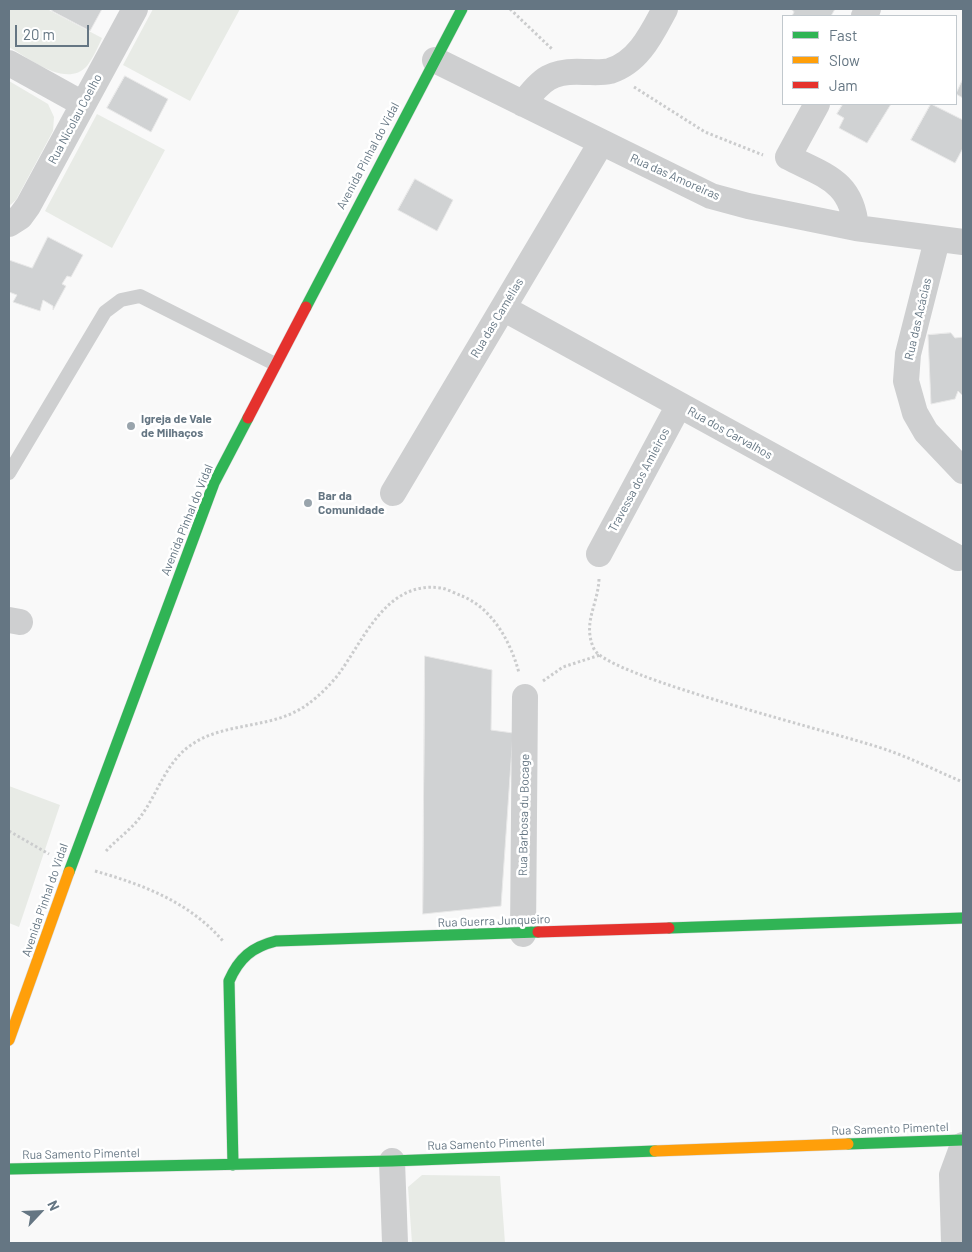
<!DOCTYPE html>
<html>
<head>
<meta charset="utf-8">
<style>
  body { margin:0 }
  #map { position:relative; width:972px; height:1252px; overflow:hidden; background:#f9f9f9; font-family:Barlow,sans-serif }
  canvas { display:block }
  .frame { position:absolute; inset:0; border:10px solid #657683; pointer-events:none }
  .legend { position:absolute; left:782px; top:15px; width:175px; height:90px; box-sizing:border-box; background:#fff; border:1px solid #c1c8cd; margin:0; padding:6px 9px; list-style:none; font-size:15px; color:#657683 }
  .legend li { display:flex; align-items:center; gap:10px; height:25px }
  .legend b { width:25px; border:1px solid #c1c8cd }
  .north { position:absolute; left:15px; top:1187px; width:50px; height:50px; -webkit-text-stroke:4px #fff; paint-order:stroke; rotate:65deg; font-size:14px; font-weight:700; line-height:20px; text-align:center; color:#657683 }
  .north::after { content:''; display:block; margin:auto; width:18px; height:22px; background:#657683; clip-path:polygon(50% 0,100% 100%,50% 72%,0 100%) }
  .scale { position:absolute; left:15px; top:25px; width:74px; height:22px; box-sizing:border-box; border:2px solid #657683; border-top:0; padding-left:6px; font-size:15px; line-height:18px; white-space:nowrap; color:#657683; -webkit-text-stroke:4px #fff; paint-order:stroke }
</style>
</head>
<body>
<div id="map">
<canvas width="972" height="1252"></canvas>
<div class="frame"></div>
<ul class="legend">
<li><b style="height:6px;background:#30b455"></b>Fast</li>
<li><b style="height:6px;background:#ff9f0a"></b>Slow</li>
<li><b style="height:6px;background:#e5322d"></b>Jam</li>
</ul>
<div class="north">N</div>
<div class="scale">20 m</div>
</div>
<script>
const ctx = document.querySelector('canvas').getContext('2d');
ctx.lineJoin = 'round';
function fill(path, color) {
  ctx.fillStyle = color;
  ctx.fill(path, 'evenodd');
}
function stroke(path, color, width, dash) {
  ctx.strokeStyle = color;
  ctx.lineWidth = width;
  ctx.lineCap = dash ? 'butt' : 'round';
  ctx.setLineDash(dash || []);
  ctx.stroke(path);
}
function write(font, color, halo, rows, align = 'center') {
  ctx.font = font + ' Barlow,sans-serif';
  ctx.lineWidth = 5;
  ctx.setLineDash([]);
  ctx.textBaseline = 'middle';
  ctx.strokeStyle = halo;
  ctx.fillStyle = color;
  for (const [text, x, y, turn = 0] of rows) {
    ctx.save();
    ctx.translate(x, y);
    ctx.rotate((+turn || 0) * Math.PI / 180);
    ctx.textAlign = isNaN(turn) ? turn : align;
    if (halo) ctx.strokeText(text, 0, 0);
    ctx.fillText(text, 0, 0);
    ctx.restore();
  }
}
fill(new Path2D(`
  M9,9H47L102,38C98,47 93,58 87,66C66,89 29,58 9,47Z
  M153,9H240L190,101L123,65Z
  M9,81L48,104L54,117L53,131L16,200L9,206Z
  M97,114L165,150L112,248L45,211Z
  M9,786L60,805L19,927L9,923Z
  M422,1175L500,1176L505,1243H412L408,1187Z`), '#e8ebe6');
const building = new Path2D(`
  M53,9H102L90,31L52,11Z
  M791,9H835L831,16H792L794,12Z
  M125,76L168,99L151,132L107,108Z
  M963,79V98L956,94Z
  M843,104H891L867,143L839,128L844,118L837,114Z
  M931,104L963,120V148L955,163L911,140Z
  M415,179L453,200L437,231L398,210Z
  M48,237L83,255L71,277L67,276L62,284L66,286L53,310V306L43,300L40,311L13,302L17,295L9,292V260L32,268Z
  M951,333L955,338L963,337V396L958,391L955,399L931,404L928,335Z
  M425,656L492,670L491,730L513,733L501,906L423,914Z`);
fill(building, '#d0d2d3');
stroke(building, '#e8e8e8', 1);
const fast = new Path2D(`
  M306,307L462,9
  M69,872L214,483L248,418
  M669,928L963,918
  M848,1144L963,1140
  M233,1165L229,981C239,958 252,947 276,941L538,932
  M9,1169L392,1161L655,1151`);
const slow = new Path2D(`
  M9,1040L69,872
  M655,1151L848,1144`);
const jam = new Path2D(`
  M248,418L306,307
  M538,932L669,928`);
stroke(fast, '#d5d6d7', 12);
stroke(slow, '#d5d6d7', 12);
stroke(jam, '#d5d6d7', 12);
stroke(new Path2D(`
  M510,9L553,50
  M634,87L705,132L763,155
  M599,579C598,605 582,623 594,649C607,677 847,735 890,751C915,760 939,772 963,782
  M543,681L563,667L600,655
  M9,831L49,854
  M106,851C117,839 132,829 141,816C158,793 166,762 191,745C225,721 273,730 308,704C318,697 330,685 338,675C364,640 386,580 441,588C448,589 456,594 462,596C492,608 511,642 519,673
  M95,871C144,885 189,902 223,941`), '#cbcccd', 3, [2.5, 2.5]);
stroke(new Path2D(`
  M9,473L105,312L121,300L140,296L275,364`), '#cecfd0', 14);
stroke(new Path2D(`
  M864,16L868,9
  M435,60L711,196L748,206L856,228L963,242
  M9,63L83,104
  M523,104C541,79 552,70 584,72C592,72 602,73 610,71C639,62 652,33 665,9
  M817,104L788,157C825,176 852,181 856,228
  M9,224L20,217L28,206L135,9
  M937,240L908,354L906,381L915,413L926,432L963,471
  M503,308L958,558
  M393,493L601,143
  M599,554L679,405
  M9,620L20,622
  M523,934L525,697
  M392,1161L395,1243
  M954,1243L952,1175L963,1145`), '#cecfd0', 26);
stroke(fast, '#30b455', 11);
stroke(slow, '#ff9f0a', 11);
stroke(jam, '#e5322d', 11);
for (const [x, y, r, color] of [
  [131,426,5,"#99a4ac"],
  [308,503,5,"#99a4ac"]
]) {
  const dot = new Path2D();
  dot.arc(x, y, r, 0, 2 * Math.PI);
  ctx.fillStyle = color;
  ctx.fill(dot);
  stroke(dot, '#fff', 2);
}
write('12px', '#657683', '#fff', [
  ["Rua Nicolau Coelho",75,119,-62],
  ["Avenida Pinhal do Vidal",368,156,-62],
  ["Rua das Amoreiras",675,177,24],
  ["Rua das Camélias",497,318,-59],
  ["Rua das Acácias",918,319,-77],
  ["Rua dos Carvalhos",730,433,29],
  ["Travessa dos Amieiros",639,480,-62],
  ["Avenida Pinhal do Vidal",187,520,-68],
  ["Rua Barbosa du Bocage",524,815,-89],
  ["Avenida Pinhal do Vidal",45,900,-71],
  ["Rua Guerra Junqueiro",494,921,-2],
  ["Rua Samento Pimentel",890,1129,-2],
  ["Rua Samento Pimentel",486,1144,-2],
  ["Rua Samento Pimentel",81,1154,-1]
]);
write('bold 12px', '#657683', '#fff', [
  ["Igreja de Vale",141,419],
  ["de Milhaços",141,433],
  ["Bar da",318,496],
  ["Comunidade",318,510]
], 'left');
</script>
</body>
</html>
